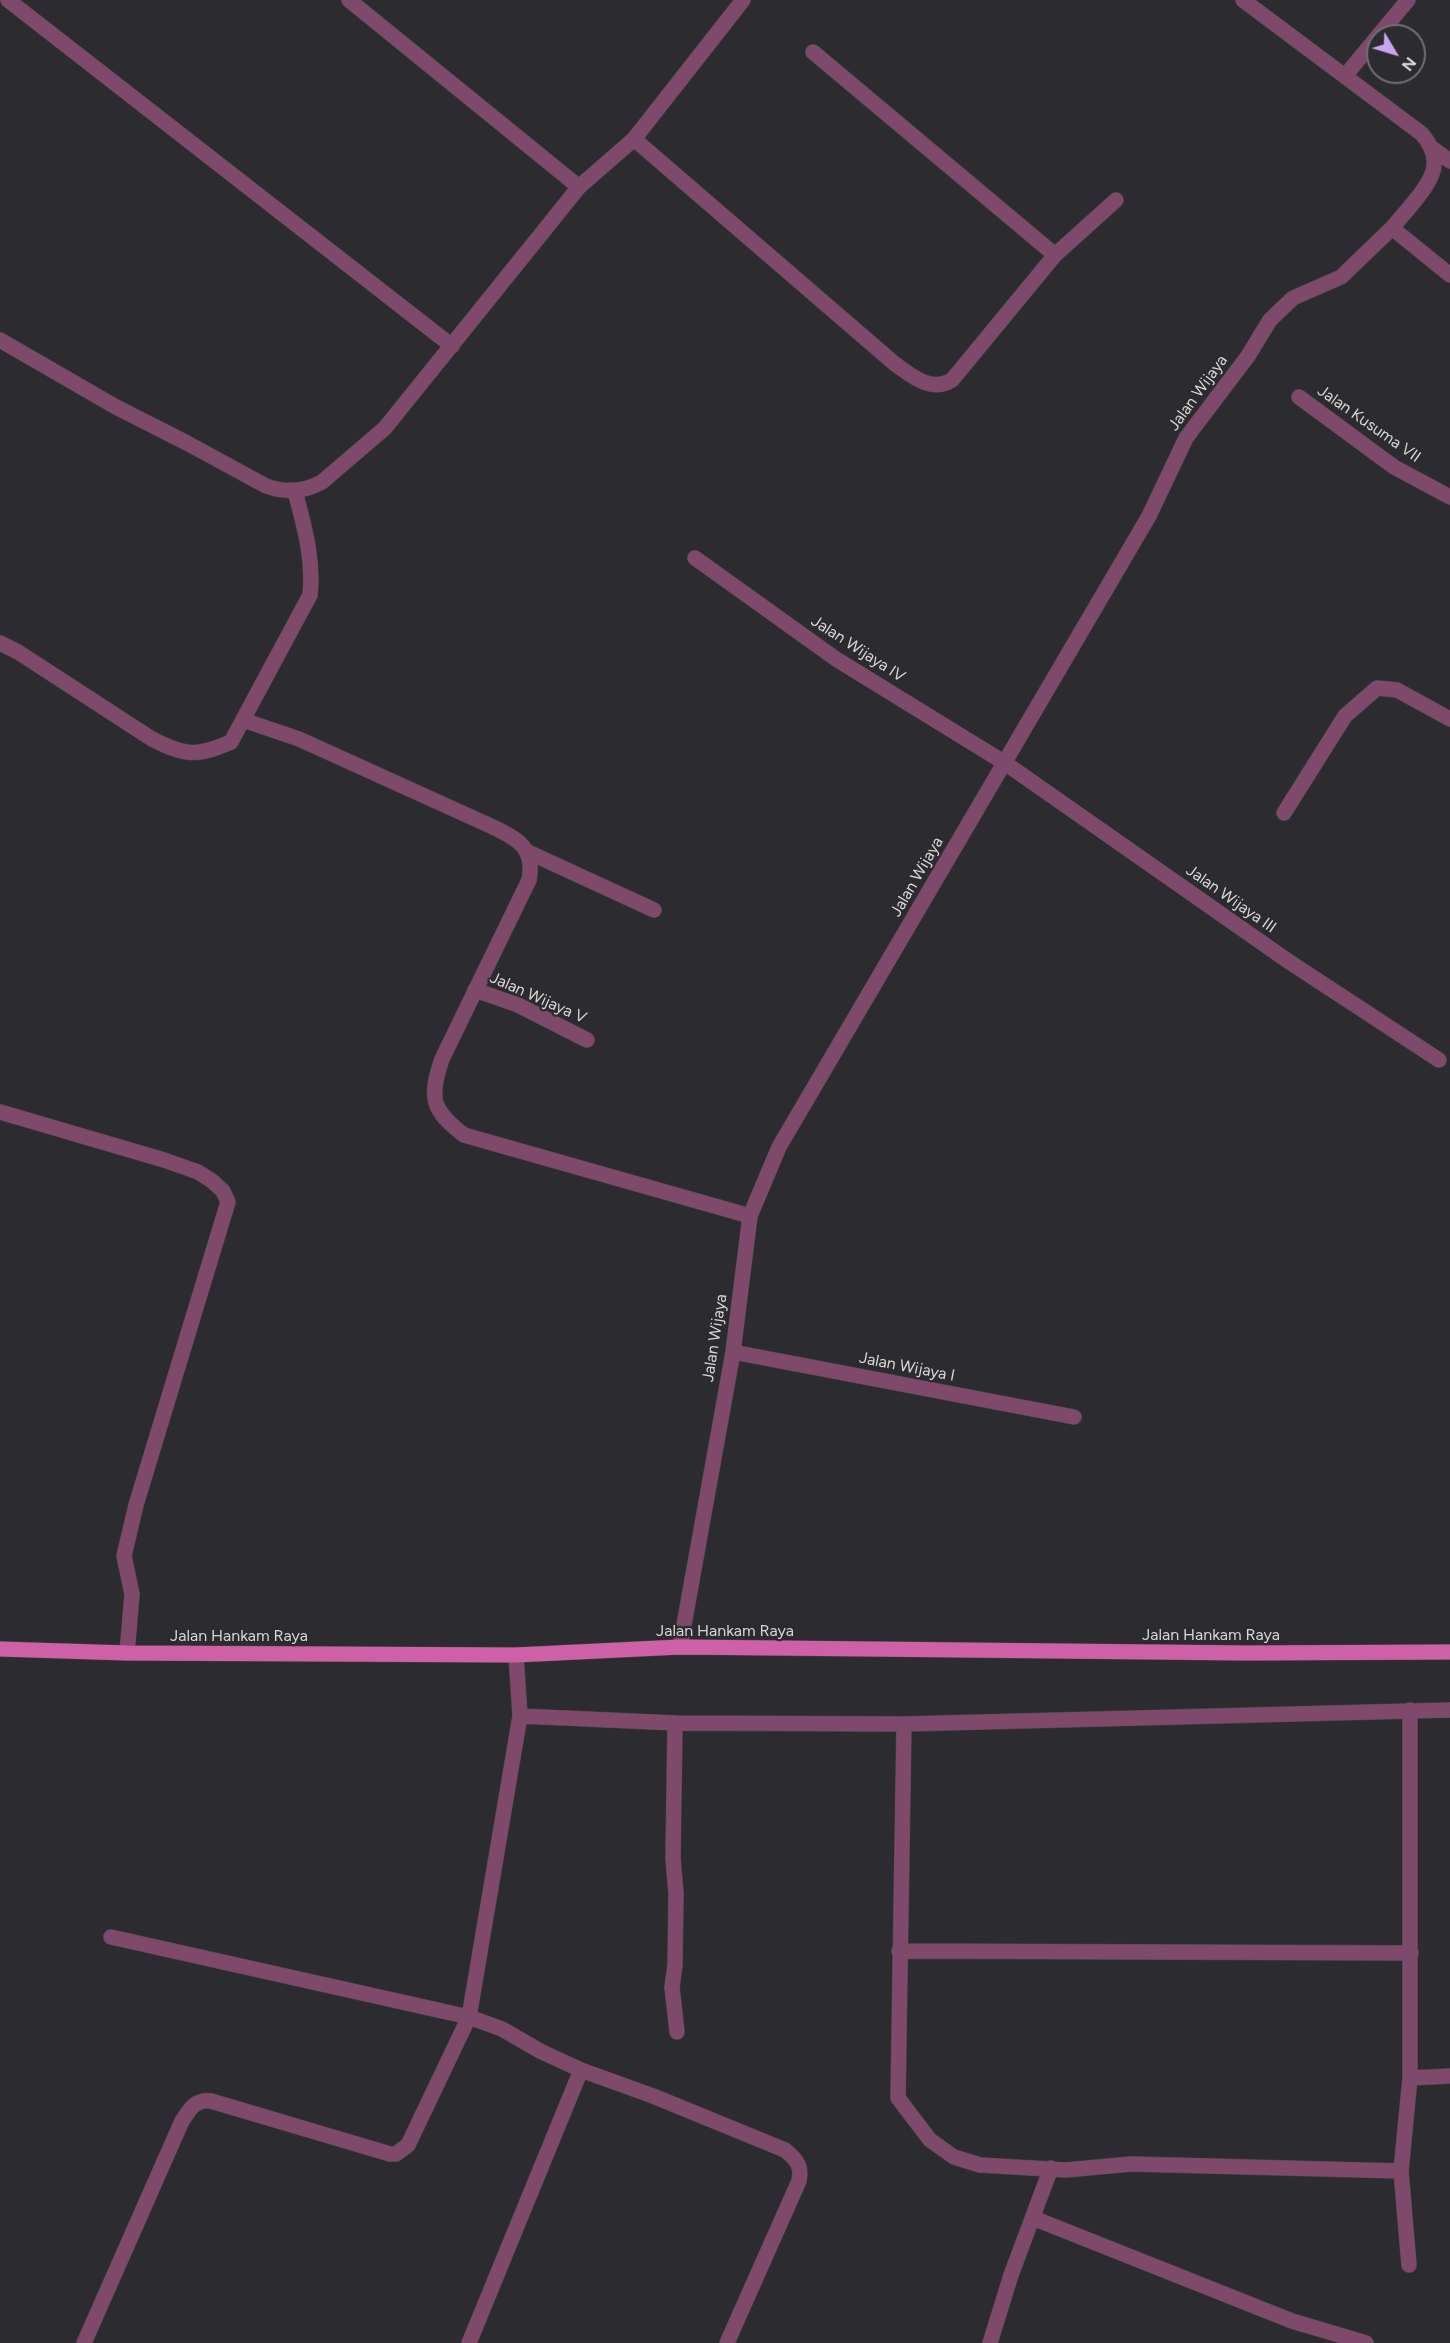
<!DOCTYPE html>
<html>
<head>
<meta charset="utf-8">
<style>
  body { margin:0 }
  #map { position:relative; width:1450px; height:2343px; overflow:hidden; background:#2c2b2f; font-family:Figtree,sans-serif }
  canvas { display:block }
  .north { position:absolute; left:1366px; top:24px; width:60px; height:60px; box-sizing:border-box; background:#2c2b2f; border:2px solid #706f73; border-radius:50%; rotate:128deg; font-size:16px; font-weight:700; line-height:24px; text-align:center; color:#d6d6d8 }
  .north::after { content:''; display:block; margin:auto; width:21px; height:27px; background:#c7a6ef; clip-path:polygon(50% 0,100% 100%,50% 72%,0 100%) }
</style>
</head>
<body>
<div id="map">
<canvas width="1450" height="2343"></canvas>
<div class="north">N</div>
</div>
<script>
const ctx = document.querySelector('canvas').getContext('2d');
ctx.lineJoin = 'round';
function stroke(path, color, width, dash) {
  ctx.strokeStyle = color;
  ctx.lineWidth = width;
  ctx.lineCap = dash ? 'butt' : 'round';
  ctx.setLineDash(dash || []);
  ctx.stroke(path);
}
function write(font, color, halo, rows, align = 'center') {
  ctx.font = font + ' Figtree,sans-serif';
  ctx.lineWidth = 4.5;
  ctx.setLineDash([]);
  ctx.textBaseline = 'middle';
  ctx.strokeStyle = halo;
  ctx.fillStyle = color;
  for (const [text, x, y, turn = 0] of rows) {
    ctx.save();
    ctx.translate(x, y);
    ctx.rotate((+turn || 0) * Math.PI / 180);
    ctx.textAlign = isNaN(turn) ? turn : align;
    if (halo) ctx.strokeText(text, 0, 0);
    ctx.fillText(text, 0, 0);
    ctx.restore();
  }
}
const minor = new Path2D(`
  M8,0L452,346
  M349,0L579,187
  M1243,0L1422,134C1429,143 1435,152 1434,165C1434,183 1404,213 1392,228L1450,275
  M1378,36L1408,0
  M813,52L1055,255
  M1345,76L1378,36
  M634,139L895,364C912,376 931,393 952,380L1055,255L1116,200
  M1432,148L1450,161
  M0,340L116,407L187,443L266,486C286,493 304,492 322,482L385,428L579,187L634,139L743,0
  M1299,397L1394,467L1450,497
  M695,558L836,659L1005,763L1288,961L1439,1060
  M0,643L18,652L152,739C186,756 196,757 231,742L310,595C314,559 304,526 295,491
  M243,720L299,739L493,827C519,840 535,848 529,880L442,1059C429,1097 431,1110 464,1135L750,1216
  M1284,813L1345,716L1377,688L1397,690L1450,719
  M528,852L654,910
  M475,990L518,1005L587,1040
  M0,1112L164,1160L198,1172L212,1181L223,1191L228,1202L136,1505L124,1556L132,1594L127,1653
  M733,1352L1074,1417
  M680,1647L733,1352L750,1216L779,1147L1149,516L1186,438L1248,356L1270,320L1293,298L1341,277L1392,228
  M516,1655L520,1716L469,2017L502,2029L540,2051L581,2070L653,2096L785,2150C797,2160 802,2166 799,2181L727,2343
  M520,1716L675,1723L904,1724L1450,1710
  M675,1723L673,1859L676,1893L675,1965L672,1987L677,2032
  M904,1724L898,2098L930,2140L954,2157L980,2165L1066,2170L1131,2164L1401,2171
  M899,1951L1411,1953
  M1410,2078L1450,2076
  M1033,2218L1292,2321L1366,2343
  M1409,2265L1401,2171L1410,2078V1710
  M84,2343L182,2121C190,2109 195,2099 211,2101L390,2154H396L408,2145L469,2017L111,1937
  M469,2343L581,2070
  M990,2343L1011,2275L1051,2168`);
const primary = new Path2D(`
  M0,1649L127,1653L516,1655L680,1647L1247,1653L1450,1652`);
stroke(minor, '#47464a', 16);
stroke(primary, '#47464a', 16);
stroke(minor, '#7e496a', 15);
stroke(primary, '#cd60a7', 15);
write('16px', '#d6d6d8', '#2c2b2f', [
  ["Jalan Wijaya",1198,393,-54],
  ["Jalan Kusuma VII",1369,424,35],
  ["Jalan Wijaya IV",858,649,33],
  ["Jalan Wijaya",917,877,-60],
  ["Jalan Wijaya III",1231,899,35],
  ["Jalan Wijaya V",538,998,24],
  ["Jalan Wijaya",715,1338,-81],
  ["Jalan Wijaya I",907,1367,11],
  ["Jalan Hankam Raya",725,1631],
  ["Jalan Hankam Raya",1211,1635],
  ["Jalan Hankam Raya",239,1636]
]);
</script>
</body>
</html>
